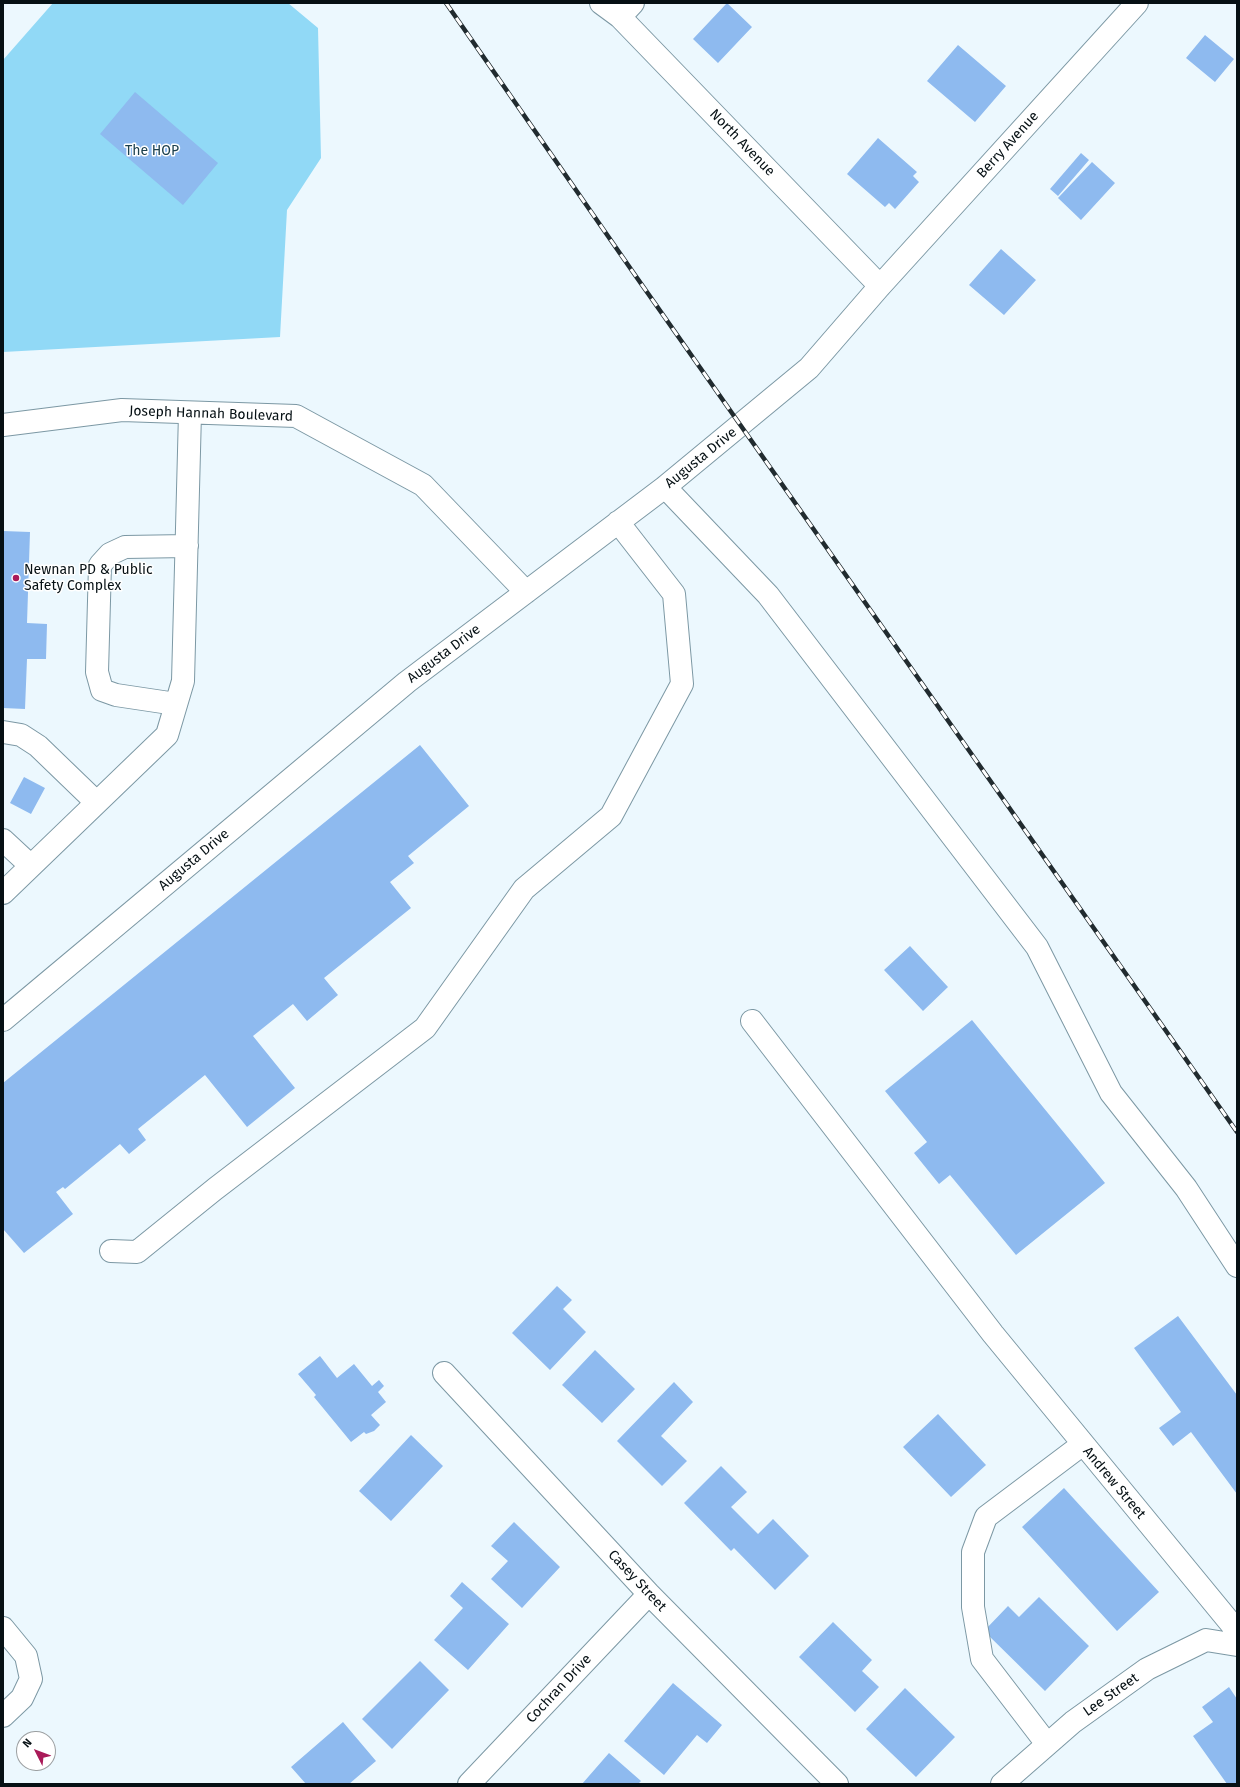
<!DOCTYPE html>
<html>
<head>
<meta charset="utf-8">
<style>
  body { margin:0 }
  #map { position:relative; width:1240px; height:1787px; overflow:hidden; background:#ecf8fe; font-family:"Fira Sans",sans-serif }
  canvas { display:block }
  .frame { position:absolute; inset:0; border:4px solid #061014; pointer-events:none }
  .north { position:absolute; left:16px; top:1731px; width:40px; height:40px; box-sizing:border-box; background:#fff; border:1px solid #9b9fa1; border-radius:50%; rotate:312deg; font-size:11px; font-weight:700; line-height:16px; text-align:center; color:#061014 }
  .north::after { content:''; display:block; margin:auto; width:14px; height:18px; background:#a91a59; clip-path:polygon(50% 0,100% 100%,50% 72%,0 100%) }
</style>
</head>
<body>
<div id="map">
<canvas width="1240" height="1787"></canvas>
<div class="frame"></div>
<div class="north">N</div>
</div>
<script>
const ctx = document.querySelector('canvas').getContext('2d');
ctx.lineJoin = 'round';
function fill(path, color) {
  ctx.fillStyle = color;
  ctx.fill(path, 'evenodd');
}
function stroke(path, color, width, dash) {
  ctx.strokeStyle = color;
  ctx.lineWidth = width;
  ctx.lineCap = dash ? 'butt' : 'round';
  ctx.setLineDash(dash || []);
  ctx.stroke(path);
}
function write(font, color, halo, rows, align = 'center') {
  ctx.font = font + ' "Fira Sans",sans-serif';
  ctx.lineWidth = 3;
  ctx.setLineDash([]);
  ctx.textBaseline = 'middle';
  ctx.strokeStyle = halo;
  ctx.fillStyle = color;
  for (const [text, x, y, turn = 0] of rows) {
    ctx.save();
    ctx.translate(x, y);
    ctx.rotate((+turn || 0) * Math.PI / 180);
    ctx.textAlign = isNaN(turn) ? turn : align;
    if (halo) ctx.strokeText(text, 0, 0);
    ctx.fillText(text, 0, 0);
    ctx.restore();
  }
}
fill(new Path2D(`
  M53,3H288L318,28L321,158L287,210L280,337L3,352V60Z`), '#91d9f6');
fill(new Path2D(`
  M727,3L752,27L718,63L693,39Z
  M1205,35L1234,59L1215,82L1186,58Z
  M958,45L1006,86L975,122L927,81Z
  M135,92L218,163L183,205L100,134Z
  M878,138L917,172L913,176L919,182L895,209L889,203L885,207L847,174Z
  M1081,153L1089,160L1058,196L1050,189Z
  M1092,162L1115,183L1081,220L1058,198Z
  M1001,249L1036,280L1004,315L969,285Z
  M3,531L30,532L27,623L47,624L46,659H27L25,709L3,708Z
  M420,745L469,806L408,856L414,863L390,882L411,908L324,978L338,995L307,1021L293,1004L253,1036L295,1088L247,1127L205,1075L138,1129L146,1140L129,1154L120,1144L65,1189L63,1187L56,1192L73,1214L24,1253L3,1229V1083Z
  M24,777L45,788L31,814L10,803Z
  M910,946L948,987L923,1011L884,970Z
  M972,1020L1105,1183L1016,1255L950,1175L939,1184L914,1153L927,1142L885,1091Z
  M557,1286L572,1300L563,1309L586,1332L550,1370L512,1333Z
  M1178,1316L1237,1395V1494L1191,1432L1173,1446L1159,1428L1181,1412L1134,1348Z
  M595,1350L635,1389L602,1423L562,1385Z
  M320,1356L337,1378L354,1364L372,1386L379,1380L384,1386L378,1392L386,1402L371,1415L380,1425L374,1431L366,1434L364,1432L351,1442L314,1397L316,1395L298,1374Z
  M674,1382L693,1402L661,1436L687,1461L662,1486L617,1441Z
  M938,1414L986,1465L951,1497L903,1447Z
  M411,1435L443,1466L391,1521L359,1491Z
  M721,1466L747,1492L731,1507L758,1534L773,1519L809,1556L775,1590L734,1548L731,1551L684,1503Z
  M1064,1488L1159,1592L1117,1631L1022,1527Z
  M514,1522L560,1567L522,1608L491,1579L508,1561L491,1546Z
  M462,1582L509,1624L468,1670L434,1640L463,1608L450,1596Z
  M1039,1597L1089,1646L1045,1691L984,1631L1008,1606L1019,1617Z
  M833,1622L872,1660L862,1671L879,1687L855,1712L799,1657Z
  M420,1661L449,1690L392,1749L362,1719Z
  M673,1683L722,1725L707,1743L697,1735L664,1775L624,1741Z
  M1229,1687L1237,1699V1784H1227L1193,1736L1213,1722L1202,1707Z
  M905,1688L955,1737L916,1777L866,1729Z
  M343,1722L376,1761L349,1784H306L291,1767Z
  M609,1753L641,1781L638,1784H582Z`), '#8ebaef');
const minor = new Path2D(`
  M601,3L620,17L880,286
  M620,17L633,3
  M3,425L122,410L296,416L423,485L526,592
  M665,487L768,595L1037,947L1111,1093L1186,1188L1237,1266
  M176,704L116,695L102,690L97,672L100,565L110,554L125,547L187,546
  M3,732L21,735L38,746L96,802
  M3,840L31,866
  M3,893L167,735L183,681L190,413
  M3,1020L407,682L665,487L809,368L880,286L1137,3
  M752,1021L993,1334L1237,1631
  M111,1251L137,1252L215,1189L425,1028L524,889L611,816L682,684L674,594L618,522
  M444,1373L649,1594L837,1784
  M3,1628L26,1656L31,1679L22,1698L3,1716
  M1047,1744L982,1659L973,1607V1552L986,1517L1083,1444
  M469,1784L649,1594
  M1002,1784L1073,1722L1147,1669L1206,1640L1237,1645`);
stroke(minor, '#7c98a4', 24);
stroke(minor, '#fff', 22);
const rail = new Path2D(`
  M446,3L635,275L1237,1132`);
stroke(rail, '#212b2f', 4.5);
stroke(rail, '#fff', 3, [9]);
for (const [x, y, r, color] of [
  [16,578,4,"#a91a59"]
]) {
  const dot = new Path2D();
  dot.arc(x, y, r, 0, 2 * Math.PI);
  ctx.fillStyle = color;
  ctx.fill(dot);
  stroke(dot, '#fff', 1.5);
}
write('14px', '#061014', '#fff', [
  ["North Avenue",742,143,46],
  ["Berry Avenue",1008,145,-48],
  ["Joseph Hannah Boulevard",211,414,2],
  ["Augusta Drive",701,458,-39],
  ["Augusta Drive",444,654,-37],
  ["Augusta Drive",194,860,-40],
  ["Andrew Street",1114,1483,50],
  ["Casey Street",637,1581,47],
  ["Cochran Drive",559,1689,-47],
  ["Lee Street",1111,1695,-35]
]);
write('14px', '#1c404e', '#fff', [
  ["The HOP",152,151]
]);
write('14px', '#061014', '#fff', [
  ["Newnan PD & Public",24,570],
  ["Safety Complex",24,586]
], 'left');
</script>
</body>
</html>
